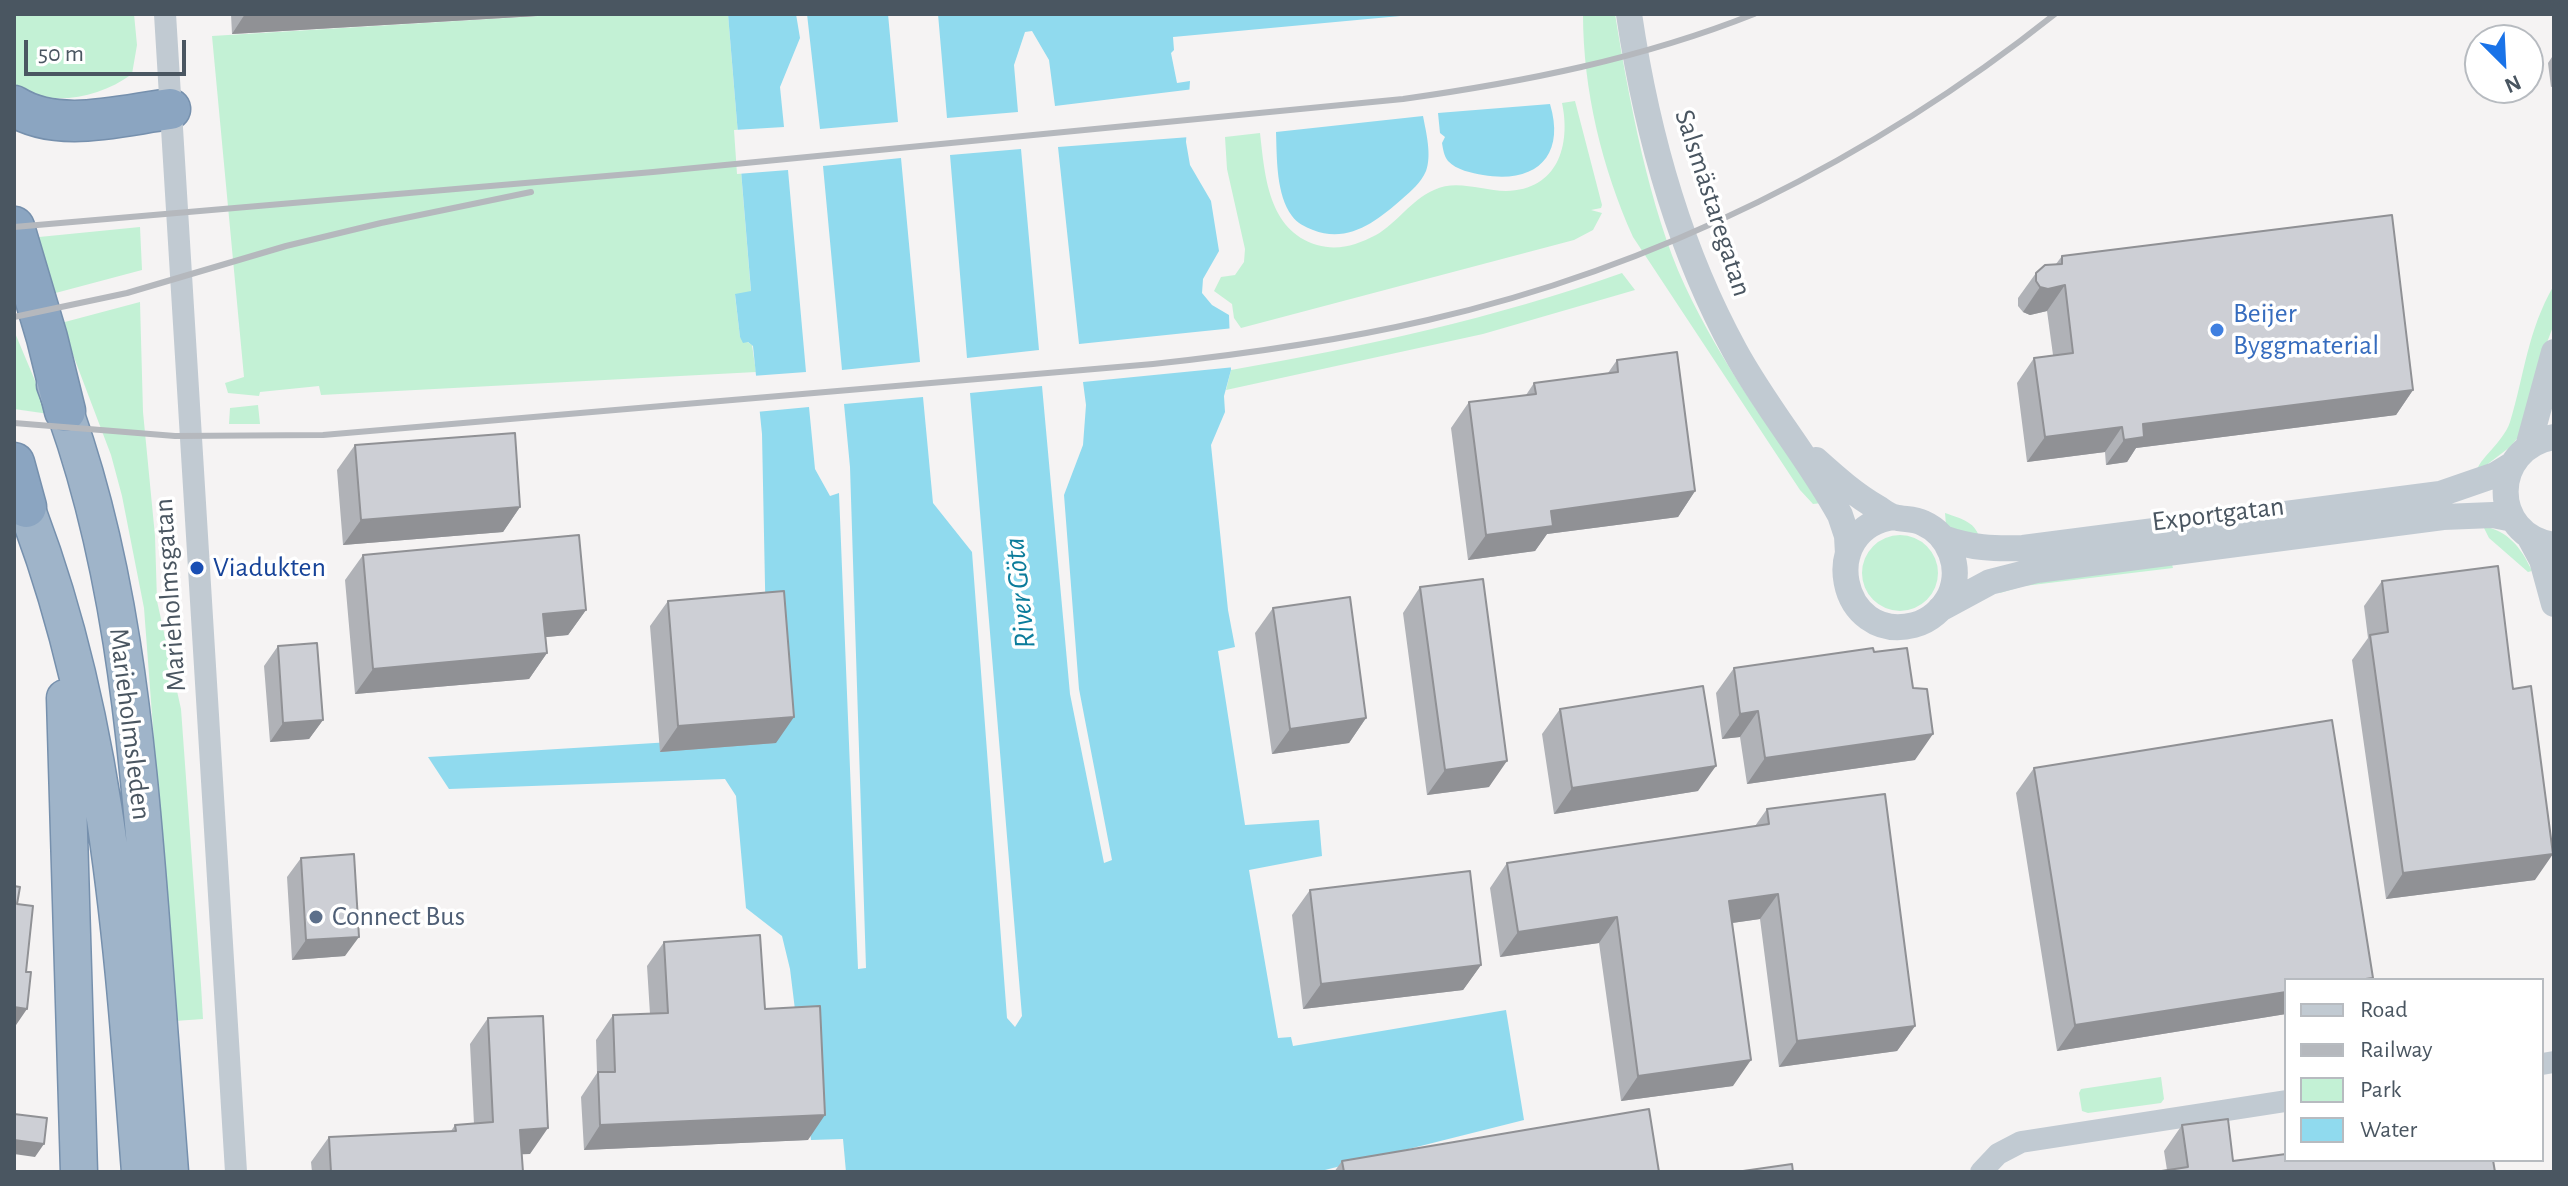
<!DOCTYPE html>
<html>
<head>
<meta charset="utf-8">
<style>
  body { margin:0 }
  #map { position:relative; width:2568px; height:1186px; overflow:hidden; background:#f5f3f3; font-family:"Alegreya Sans",sans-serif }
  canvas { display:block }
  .frame { position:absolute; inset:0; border:16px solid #4a5661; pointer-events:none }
  .legend { position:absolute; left:2284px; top:978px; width:260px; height:184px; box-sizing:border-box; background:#fff; border:2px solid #b7bbc0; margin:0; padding:10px 14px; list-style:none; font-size:24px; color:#4a5661 }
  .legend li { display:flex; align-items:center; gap:16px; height:40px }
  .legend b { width:40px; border:2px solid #b7bbc0 }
  .north { position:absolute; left:2464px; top:24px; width:80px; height:80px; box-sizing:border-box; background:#fff; border:2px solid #b7bbc0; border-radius:50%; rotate:156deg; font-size:22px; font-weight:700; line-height:32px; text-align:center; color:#4a5661 }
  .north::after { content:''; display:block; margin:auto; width:28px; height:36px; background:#1a73e8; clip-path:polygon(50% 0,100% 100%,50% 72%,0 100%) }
  .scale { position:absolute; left:24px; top:40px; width:162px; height:36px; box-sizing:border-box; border:4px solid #4a5661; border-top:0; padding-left:10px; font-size:24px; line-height:28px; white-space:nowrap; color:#4a5661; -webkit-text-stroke:6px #fff; paint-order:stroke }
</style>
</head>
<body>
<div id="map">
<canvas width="2568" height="1186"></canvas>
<div class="frame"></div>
<ul class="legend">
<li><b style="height:10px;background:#c1cad2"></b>Road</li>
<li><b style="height:10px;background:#b5b8bd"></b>Railway</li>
<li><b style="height:22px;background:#c3f1d5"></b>Park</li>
<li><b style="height:22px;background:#90daee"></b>Water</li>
</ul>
<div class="north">N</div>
<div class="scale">50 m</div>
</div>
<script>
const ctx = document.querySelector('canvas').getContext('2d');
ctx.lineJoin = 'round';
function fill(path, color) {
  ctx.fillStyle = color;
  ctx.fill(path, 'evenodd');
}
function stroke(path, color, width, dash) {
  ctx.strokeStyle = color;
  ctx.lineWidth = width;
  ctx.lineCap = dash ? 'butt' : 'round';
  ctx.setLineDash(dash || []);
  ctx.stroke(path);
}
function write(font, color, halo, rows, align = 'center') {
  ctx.font = font + ' "Alegreya Sans",sans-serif';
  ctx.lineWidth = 7;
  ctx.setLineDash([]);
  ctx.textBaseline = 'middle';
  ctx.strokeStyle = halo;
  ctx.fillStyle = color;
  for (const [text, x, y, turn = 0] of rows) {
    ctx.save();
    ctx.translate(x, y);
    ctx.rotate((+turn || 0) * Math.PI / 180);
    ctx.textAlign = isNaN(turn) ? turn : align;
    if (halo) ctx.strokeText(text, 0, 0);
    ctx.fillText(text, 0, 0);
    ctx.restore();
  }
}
fill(new Path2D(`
  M14,14H134L137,45L132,74C98,99 53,106 14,89Z
  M571,14H728L751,292L735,295L740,337L752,345L756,372L321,395L319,386L260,392L259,396L228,393L225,383L244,377L212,36Z
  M1583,14H1615C1629,99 1649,208 1685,286C1722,365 1772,432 1822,503L1813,504L1800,490L1633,237C1602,168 1583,90 1583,14Z
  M1575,101L1602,205L1601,208L1591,210L1602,213L1593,230L1574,240L1241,328L1234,318L1232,304L1214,291L1221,277L1235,275L1244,262L1245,249L1227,169L1225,137L1260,133C1265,176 1268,230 1317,245C1338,251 1357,245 1376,235C1397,223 1411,200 1434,190C1457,179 1482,191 1506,191C1558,190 1571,145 1562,103Z
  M140,227L142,270L48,295L29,238Z
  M1622,273L1635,290L1483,334L1226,390L1231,370C1364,347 1495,318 1622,273Z
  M2554,285V324L2543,353L2521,434L2510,447L2476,473C2478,459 2503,443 2510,422C2525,373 2527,332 2554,285Z
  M140,302L143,412L155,536L157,601L181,709L201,985L203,1019L175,1021L144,608L122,496L111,455L61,323Z
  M15,333L49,414L14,409Z
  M258,405L260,424H229L230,408Z
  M1945,513C1962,519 1977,522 1980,541L1969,538L1946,525Z
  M2483,526C2508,531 2521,547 2532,571L2528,572L2489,538Z
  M1862 573a38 38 0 1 1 76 0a38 38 0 1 1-76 0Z
  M2171,561L2173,568L2024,586L2000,593L1999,589Z
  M2161,1077L2164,1099L2161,1103L2088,1113L2082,1111L2079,1093L2081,1089Z`), '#c3f1d5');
fill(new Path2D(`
  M728,14H1422L1173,37L1174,50L1171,53L1177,83L1190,81L1186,142L1190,165L1211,201L1219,251L1203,279L1202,293L1212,305L1229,315L1231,370L1224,396L1225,412L1211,445L1228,610L1235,647L1218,651L1245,825L1319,820L1322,856L1249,870L1278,1038L1291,1037L1293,1046L1506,1010L1524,1120L1317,1172H846L843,1139L811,1140L790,969L782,936L746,908L736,796L725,779L449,789L428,757L768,736L762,434L753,346L748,342L743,343L740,337L735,294L751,291Z
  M1550,104C1566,157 1535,184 1483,175C1472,173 1456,170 1448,161C1444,156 1443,149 1442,143L1445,137L1440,133L1438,113Z
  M1423,116C1426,132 1432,155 1426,171C1421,183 1411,191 1402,199C1377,221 1348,244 1313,230C1305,227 1297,223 1292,216C1276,194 1277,159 1276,132Z`), '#90daee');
fill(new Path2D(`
  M796,14H807L820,129L898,122L888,14H938L947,118L1018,112L1014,65L1025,32L1032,31L1049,60L1055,106L1194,89L1190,137L1058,147L1079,344L1234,328L1235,367L1083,382L1086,405L1083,445L1064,495L1079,689L1112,860L1104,863L1070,694L1042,386L970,393L1022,1016L1015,1027L1007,1018L972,552L933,503L923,397L844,404L850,467L866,968L858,969L839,493L830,496L815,469L809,407L756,412L752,376L806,372L788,170L737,174L734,130L784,127L780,87L800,38ZM1021,149L1039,350L967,358L950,155ZM901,158L920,362L842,370L823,166Z`), '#f5f3f3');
const trunk = new Path2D(`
  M55,385C120,551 136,731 150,907C156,995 164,1084 170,1172
  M15,480C107,700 122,937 140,1172
  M65,698L79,1172`);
const motorway = new Path2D(`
  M14,106C58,134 122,115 170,109
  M14,227L47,338L65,411
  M14,463L26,507`);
stroke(trunk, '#7690ad', 39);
stroke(motorway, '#7690ad', 43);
stroke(new Path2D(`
  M165,14L236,1172
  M2542,1064L2554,1062
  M1981,1172L1998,1154L2021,1142L2286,1101`), '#c1cad2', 22);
stroke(new Path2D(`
  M1629,14C1646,129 1679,249 1735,351C1766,408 1809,458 1840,515L1847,536L1848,554
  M2554,437C2490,448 2489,535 2554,545
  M2528,447L2554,352
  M1816,460C1835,477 1855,495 1878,508C1882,511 1889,516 1894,517C1904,520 1913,518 1923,523C1950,535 1962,568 1950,595C1943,609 1930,621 1914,625C1839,644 1816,528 1894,517
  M2529,536L2542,560L2554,604
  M1943,538C1971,548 1994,549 2023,548L2440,494L2495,475L2513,464
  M1940,609L1990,582L2037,570L2443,517L2493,515L2513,519`), '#c1cad2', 26);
stroke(trunk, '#9fb4c9', 36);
stroke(motorway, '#8ba5c1', 40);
stroke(new Path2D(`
  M14,227L653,172L1403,99C1523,82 1641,59 1754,14
  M14,317L127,293L286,246L381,223L531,192
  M14,423L175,436L323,435L1153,364C1246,354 1337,341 1428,320C1655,268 1873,159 2055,14`), '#b5b8bd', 6);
fill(new Path2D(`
  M231,14H571L232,34Z
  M2554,54V86L2551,87L2548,63Z
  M2062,256L2413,390L2396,415L2136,448L2127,462L2106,465L2105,452L2027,462L2017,383L2034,358L2053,355L2047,311L2030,315L2023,312L2018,306V298L2036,273L2056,264Z
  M1617,360L1695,491L1678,517L1547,534L1535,551L1468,560L1451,428L1469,402L1526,395L1534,383L1608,373Z
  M355,445L520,507L503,532L343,545L337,470Z
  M363,555L586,610L568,635L546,637L547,653L529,679L355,694L345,580Z
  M2382,581L2535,880L2386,899L2352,660L2368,638L2364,606Z
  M1420,587L1489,787L1427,795L1403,613Z
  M668,601L776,743L660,752L650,626Z
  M1273,608L1366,718L1349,743L1272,754L1255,633Z
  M278,646L323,720L309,739L270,742L264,666Z
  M1874,652L1915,760L1747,784L1740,737L1722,739L1716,693L1734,668Z
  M1560,709L1698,791L1554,814L1542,734Z
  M2034,768L2373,978L2372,980H2286V1014L2057,1051L2016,793Z
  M1767,809L1915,1026L1897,1051L1779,1067L1760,919L1732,923L1733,1086L1621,1101L1599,943L1500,957L1490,888L1507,863L1755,826Z
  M301,858L345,956L292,960L287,877Z
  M1310,890L1481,965L1463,990L1303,1009L1292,915Z
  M664,942L765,1009L808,1140L584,1150L581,1097L597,1073L596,1040L613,1015L650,1014L647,966Z
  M488,1018L530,1154H522L523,1172H312L311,1162L329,1137L451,1131L455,1125L474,1124L470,1044Z
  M2182,1125L2233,1161L2167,1170L2164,1151Z
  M1342,1161L1659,1172H1334Z`), '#b0b2b7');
fill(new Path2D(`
  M245,14H571L232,34Z
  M2065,285L2047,311L2030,315L2023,312L2040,287Z
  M2413,390L2396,415L2136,448L2127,462L2106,465L2124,440L2143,424Z
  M2122,427L2105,452L2027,462L2045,437Z
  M1695,491L1678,517L1547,534L1535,551L1468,560L1486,535L1551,511Z
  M520,507L503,532L343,545L361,520Z
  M586,610L568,635L526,639L543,614Z
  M547,653L529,679L355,694L373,669Z
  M1758,711L1740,737L1722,739L1740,714Z
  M794,717L776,743L660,752L678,726Z
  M1366,718L1349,743L1272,754L1290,729Z
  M323,720L309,739L270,742L283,723Z
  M1933,734L1915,760L1747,784L1765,758Z
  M1507,761L1489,787L1427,795L1445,770Z
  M1716,766L1698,791L1554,814L1572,788Z
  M2553,854L2535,880L2386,899L2403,873Z
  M1778,894L1760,919L1711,926L1729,901Z
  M1617,917L1599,943L1500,957L1518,932Z
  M359,937L345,956L292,960L306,940Z
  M1481,965L1463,990L1303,1009L1321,984Z
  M2286,992V1014L2057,1051L2075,1025Z
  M14,1007L27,1009L14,1028Z
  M1915,1026L1897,1051L1779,1067L1797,1041Z
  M1751,1060L1733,1086L1621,1101L1638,1076Z
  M825,1115L808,1140L584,1150L600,1125Z
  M548,1128L530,1154L503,1155L520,1130Z
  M14,1140L44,1144L35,1157L14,1154Z`), '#909195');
const building = new Path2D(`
  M2392,215L2413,390L2143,424L2144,437L2124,440L2122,427L2045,437L2034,358L2073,353L2065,285L2048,289L2040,287L2036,281V273L2045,265L2062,264V256Z
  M1677,352L1695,491L1551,511L1553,526L1486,535L1469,402L1536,394L1534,383L1618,372L1617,360Z
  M515,433L520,507L361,520L355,445Z
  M579,535L586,610L543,614L547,653L373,669L363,555Z
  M2498,566L2513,689L2531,686L2553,854L2403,873L2370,635L2388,632L2382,581Z
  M1483,579L1507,761L1445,770L1420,587Z
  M784,591L794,717L678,726L668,601Z
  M1350,597L1366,718L1290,729L1273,608Z
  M317,643L323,720L283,723L278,646Z
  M1873,648L1874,652L1907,648L1913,688L1927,689L1933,734L1765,758L1758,711L1740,714L1734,668Z
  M1703,686L1716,766L1572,788L1560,709Z
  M2332,720L2373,978L2358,980H2286V992L2075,1025L2034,768Z
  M1885,794L1915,1026L1797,1041L1778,894L1729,901L1751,1060L1638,1076L1617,917L1518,932L1507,863L1769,824L1767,809Z
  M354,854L359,937L306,940L301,858Z
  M1470,871L1481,965L1321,984L1310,890Z
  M14,886L20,887L17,904L33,906L26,972H31L27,1009L14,1007Z
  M760,935L765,1009L820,1006L825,1115L600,1125L598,1072H615L613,1015L668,1013L664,942Z
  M543,1016L548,1128L520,1130L523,1172H331L329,1137L456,1131L455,1125L493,1122L488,1018Z
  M1649,1109L1659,1172H1344L1342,1161Z
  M14,1114L47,1118L44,1144L14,1140Z
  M2228,1119L2233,1161L2286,1154V1160H2493L2495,1172H2155L2188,1167L2182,1125Z
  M1792,1164L1793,1172H1736Z`);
fill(building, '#cdcfd5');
stroke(building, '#909195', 2);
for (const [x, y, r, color] of [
  [2217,330,8,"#3f7fe0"],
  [197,568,8,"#1a4fb4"],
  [316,917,8,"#5c6f8a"]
]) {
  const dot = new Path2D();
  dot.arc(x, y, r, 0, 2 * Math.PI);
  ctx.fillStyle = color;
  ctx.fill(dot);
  stroke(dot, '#fff', 3);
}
write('28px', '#4a5661', '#fff', [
  ["Salsmästaregatan",1713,203,72],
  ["Exportgatan",2218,514,-7],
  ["Marieholmsgatan",170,595,-94],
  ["Marieholmsleden",130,724,83]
]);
write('28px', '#366cbe', '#fff', [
  ["Beijer",2233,314],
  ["Byggmaterial",2233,346]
], 'left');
write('28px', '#164399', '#fff', [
  ["Viadukten",213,568]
], 'left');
write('28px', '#4e5e75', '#fff', [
  ["Connect Bus",332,917]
], 'left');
write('italic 30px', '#0c7c9b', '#fff', [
  ["River Göta",1020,593,-96]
]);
</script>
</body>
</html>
